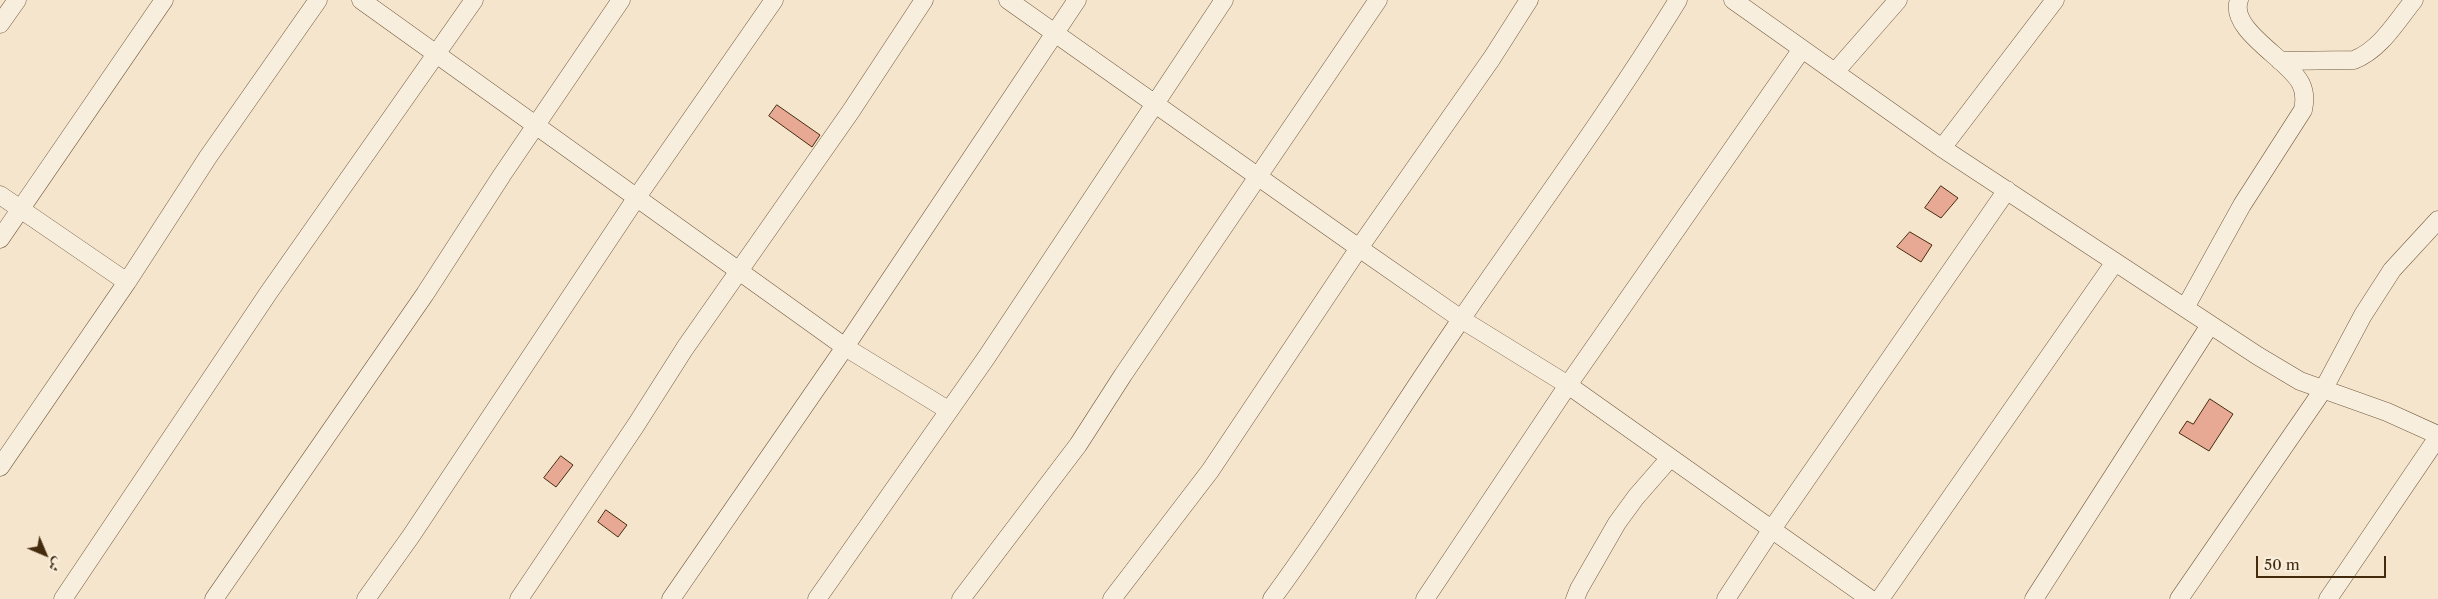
<!DOCTYPE html>
<html>
<head>
<meta charset="utf-8">
<style>
  body { margin:0 }
  #map { position:relative; width:2438px; height:599px; overflow:hidden; background:#f5e5cc; font-family:"Libre Caslon Text",Amiri,serif }
  canvas { display:block }
  .north { position:absolute; left:20px; top:529px; width:50px; height:50px; -webkit-text-stroke:4px #f8eede; paint-order:stroke; rotate:135deg; font-size:14px; font-weight:700; line-height:20px; text-align:center; color:#452b0e }
  .north::after { content:''; display:block; margin:auto; width:18px; height:22px; background:#452b0e; clip-path:polygon(50% 0,100% 100%,50% 72%,0 100%) }
  .scale { position:absolute; left:2256px; top:556px; width:130px; height:22px; box-sizing:border-box; border:2px solid #452b0e; border-top:0; padding-left:6px; font-size:15px; line-height:18px; white-space:nowrap; color:#452b0e; -webkit-text-stroke:4px #f8eede; paint-order:stroke }
</style>
</head>
<body>
<div id="map">
<canvas width="2438" height="599"></canvas>
<div class="north">ش</div>
<div class="scale">50 m</div>
</div>
<script>
const ctx = document.querySelector('canvas').getContext('2d');
ctx.lineJoin = 'round';
function fill(path, color) {
  ctx.fillStyle = color;
  ctx.fill(path, 'evenodd');
}
function stroke(path, color, width, dash) {
  ctx.strokeStyle = color;
  ctx.lineWidth = width;
  ctx.lineCap = dash ? 'butt' : 'round';
  ctx.setLineDash(dash || []);
  ctx.stroke(path);
}
const building = new Path2D(`
  M777,105L820,135L812,147L769,116Z
  M1941,186L1958,198L1941,218L1925,208Z
  M1910,232L1932,245L1921,262L1897,247Z
  M2210,399L2233,414L2209,451L2179,433L2187,421L2193,424Z
  M561,456L573,465L556,487L544,478Z
  M606,510L627,525L618,537L598,522Z`);
fill(building, '#e7a993');
stroke(building, '#452b0e', 1);
const minor = new Path2D(`
  M361,0L845,347L948,410
  M1008,0L1359,248L1461,319L1568,385L1870,599
  M1733,0L1942,148L2258,356L2300,381L2387,412L2438,435
  M0,24L17,0
  M2280,61L2354,60C2381,49 2396,22 2414,0
  M1835,72L1898,0
  M1942,148L2055,0
  M0,195L127,282
  M0,239L164,0
  M2185,308L2242,205L2303,110C2305,101 2305,92 2301,84C2290,60 2228,30 2239,0
  M0,467L127,282L208,157L318,0
  M63,599L269,292L474,0
  M214,599L425,294L502,175L621,0
  M366,599L411,536L637,197L774,0
  M519,599L636,425L685,348L851,111L924,0
  M671,599L845,347L1077,0
  M817,599L986,358L1224,0
  M961,599L1078,445L1123,375L1378,0
  M1112,599L1210,471L1359,248L1492,58L1529,0
  M1272,599C1339,508 1398,411 1462,318C1535,212 1611,109 1678,0
  M1425,599L1568,385L1802,49
  M1575,599L1579,589L1617,523L1636,497L1670,458
  M1726,599L1772,529L2007,190
  M1880,599L2115,262
  M2034,599L2210,325
  M2179,599L2323,390L2363,315L2392,270L2438,220
  M2328,599L2438,437`);
stroke(minor, '#715a3e', 19);
stroke(minor, '#f8eede', 18);
</script>
</body>
</html>
